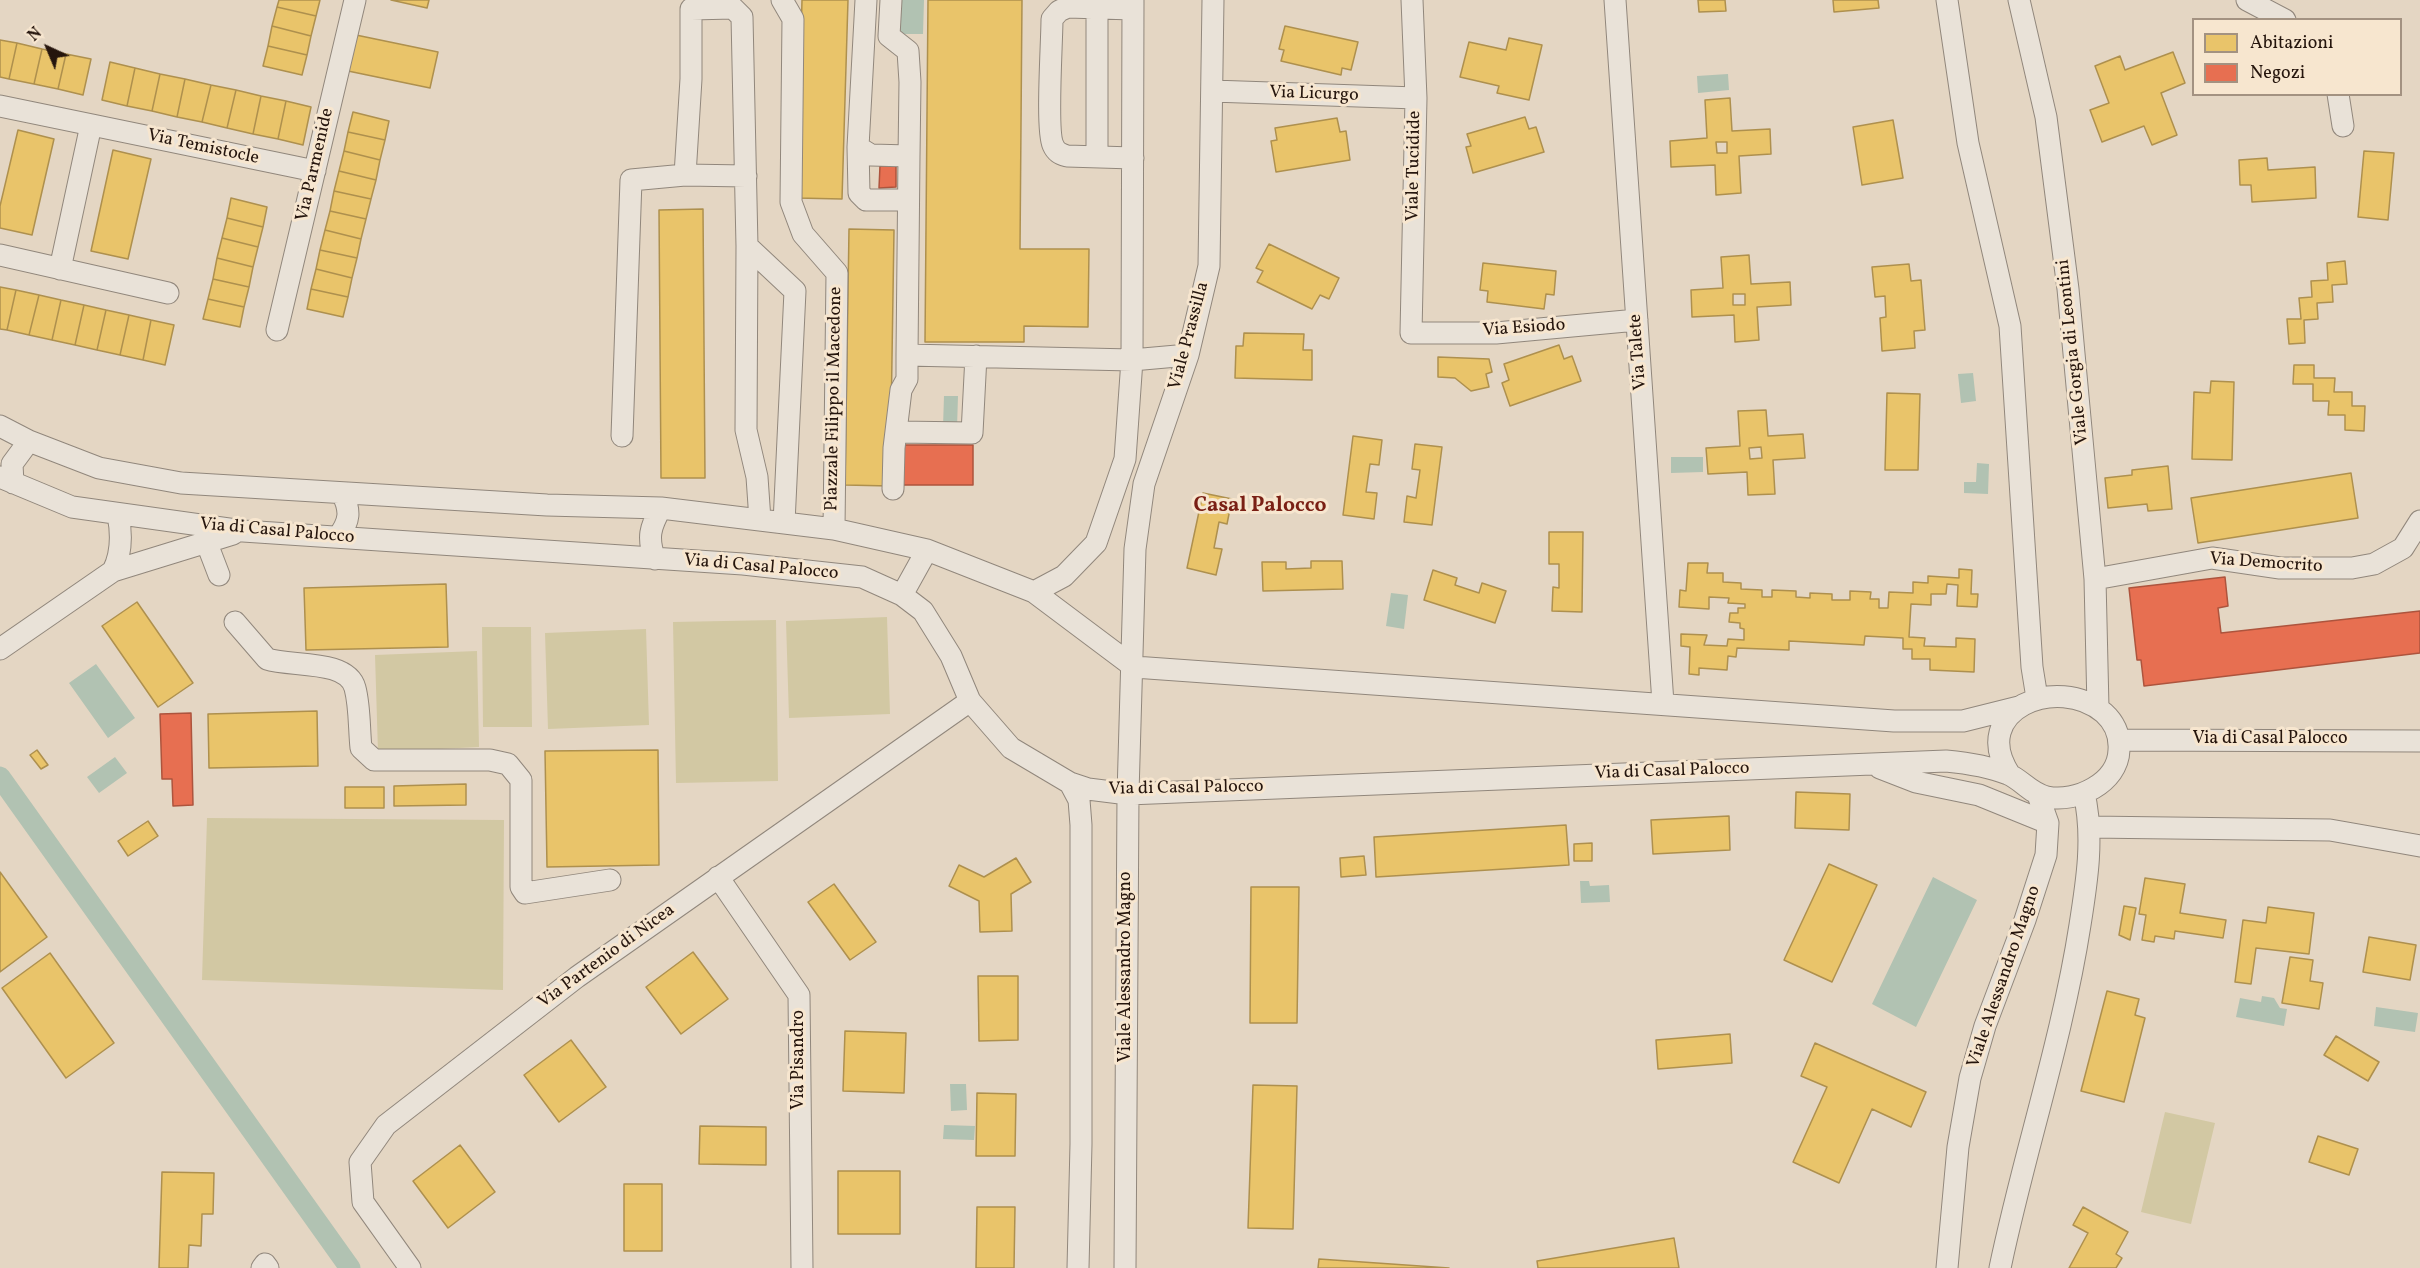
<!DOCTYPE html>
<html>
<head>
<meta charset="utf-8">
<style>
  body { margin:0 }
  #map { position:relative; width:2420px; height:1268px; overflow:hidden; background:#e4d6c3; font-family:Vollkorn,serif }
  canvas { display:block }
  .legend { position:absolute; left:2192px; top:18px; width:210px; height:78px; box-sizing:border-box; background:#f7e6cf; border:2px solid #a39281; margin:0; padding:8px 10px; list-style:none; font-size:18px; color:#25150d }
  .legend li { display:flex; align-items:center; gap:12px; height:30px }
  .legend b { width:30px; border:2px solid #a39281 }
  .north { position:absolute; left:18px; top:18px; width:60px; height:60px; -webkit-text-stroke:4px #f7e6cf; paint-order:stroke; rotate:316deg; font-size:16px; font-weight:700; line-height:24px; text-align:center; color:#25150d }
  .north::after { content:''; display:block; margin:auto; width:21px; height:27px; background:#25150d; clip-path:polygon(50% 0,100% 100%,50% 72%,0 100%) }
</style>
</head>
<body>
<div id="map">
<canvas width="2420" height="1268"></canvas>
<ul class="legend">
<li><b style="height:16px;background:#e9c46a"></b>Abitazioni</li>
<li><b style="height:16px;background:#e76f51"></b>Negozi</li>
</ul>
<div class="north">N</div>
</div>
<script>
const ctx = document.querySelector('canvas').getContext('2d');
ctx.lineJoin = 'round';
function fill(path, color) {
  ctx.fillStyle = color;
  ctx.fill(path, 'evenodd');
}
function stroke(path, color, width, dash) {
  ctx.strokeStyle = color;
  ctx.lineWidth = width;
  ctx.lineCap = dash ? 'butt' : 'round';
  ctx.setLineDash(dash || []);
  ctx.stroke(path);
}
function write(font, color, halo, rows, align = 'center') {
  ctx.font = font + ' Vollkorn,serif';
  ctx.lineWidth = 6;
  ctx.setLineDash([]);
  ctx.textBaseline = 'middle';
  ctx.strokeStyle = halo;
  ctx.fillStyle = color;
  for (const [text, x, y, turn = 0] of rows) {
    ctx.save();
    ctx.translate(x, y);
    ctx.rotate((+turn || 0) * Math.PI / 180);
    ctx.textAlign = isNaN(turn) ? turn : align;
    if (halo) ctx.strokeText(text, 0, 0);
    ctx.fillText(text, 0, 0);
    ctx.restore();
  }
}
fill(new Path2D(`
  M887,617L890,714L789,718L786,621Z
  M776,620L778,781L676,783L673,622Z
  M531,627L532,727H483L482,627Z
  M646,629L649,725L548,729L545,633Z
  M477,651L479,747L378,752L375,655Z
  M207,818L504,820L503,990L202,980Z
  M2165,1112L2215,1123L2191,1224L2141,1212Z`), '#d2c8a3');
fill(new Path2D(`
  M899,0H924L923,34H898Z
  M1728,74L1729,90L1698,93L1697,76Z
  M1973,373L1976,401L1961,403L1958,374Z
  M944,396H958L957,428L943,427Z
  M1671,457H1703V472L1671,473Z
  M1977,463L1989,464L1988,494L1964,493V482H1976Z
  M1391,593L1408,595L1404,629L1386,626Z
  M96,664L135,718L108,738L69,683Z
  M115,757L127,773L99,793L87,777Z
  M1933,877L1977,900L1916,1027L1872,1004Z
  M1580,881H1589L1590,886L1609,885L1610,902L1581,903Z
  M2262,996L2274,998L2280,1008L2287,1009L2284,1026L2236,1017L2240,998L2261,1002Z
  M2376,1007L2418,1013L2415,1032L2374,1026Z
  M950,1084H966L967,1110L951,1111Z
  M944,1125L975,1126L974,1140L943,1139Z`), '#b1c2b2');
const homes = new Path2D(`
  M279,0H320L316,16L277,7Z
  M391,0H429L427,8Z
  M802,0H848L842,199L797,198Z
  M928,0H1022L1020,249H1089L1088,327L1024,326V342H925Z
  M1698,0H1725L1726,11L1699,12Z
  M1833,0H1878L1879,8L1834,12Z
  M277,7L316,16L311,36L272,26Z
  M272,26L311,36L307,55L268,46Z
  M1285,26L1358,42L1351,70L1342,68L1341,75L1281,61L1284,50L1279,49Z
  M356,35L438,52L430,88L348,71Z
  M1509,38L1542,45L1529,100L1497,93L1499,86L1460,77L1469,42L1506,50Z
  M0,40L17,43L9,79L0,77Z
  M17,43L42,49L34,84L9,79Z
  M268,46L307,55L302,75L263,66Z
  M42,49L66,54L58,89L34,84Z
  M2173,52L2185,83L2161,93L2177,135L2152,145L2144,126L2102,142L2090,110L2109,103L2095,66L2120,56L2125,70Z
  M66,54L91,59L83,95L58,89Z
  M110,62L135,68L127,106L102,100Z
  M135,68L160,74L152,111L127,106Z
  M160,74L185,79L177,117L152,111Z
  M185,79L211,85L202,122L177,117Z
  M211,85L236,90L227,128L202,122Z
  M236,90L261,96L253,134L227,128Z
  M261,96L286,101L278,139L253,134Z
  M1730,98L1732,131L1770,129L1771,154L1739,156L1741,193L1716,195L1715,165L1671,167L1670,141L1707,138L1705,100ZM1716,142H1727V153H1717Z
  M286,101L311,107L303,145L278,139Z
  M353,112L389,121L385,140L348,132Z
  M1525,117L1529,129L1536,127L1544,152L1473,173L1466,147L1471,146L1467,134Z
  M1337,118L1340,132L1346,131L1350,160L1276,172L1271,141L1277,140L1275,128Z
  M1893,120L1903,178L1862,185L1853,127Z
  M18,130L54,139L32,235L0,228V206Z
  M348,132L385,140L380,160L344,151Z
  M113,150L151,159L128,259L91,251Z
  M344,151L380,160L376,180L339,171Z
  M2364,151L2394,153L2388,220L2358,217Z
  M2267,158L2268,170L2315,167L2316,198L2252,202L2251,185H2240L2239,160Z
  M339,171L376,180L371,199L334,191Z
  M334,191L371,199L366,219L330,211Z
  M231,198L267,207L263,227L227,218Z
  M703,209L705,478H661L659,210Z
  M330,211L366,219L361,239L325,230Z
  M227,218L263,227L258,247L222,238Z
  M849,229L894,230L890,486L845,485Z
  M325,230L361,239L357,258L320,250Z
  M222,238L258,247L253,267L217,258Z
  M1269,244L1339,278L1329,299L1320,295L1312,309L1257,282L1263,271L1256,268Z
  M320,250L357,258L352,278L316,269Z
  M1749,255L1751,284L1790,282L1791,305L1757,307L1759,340L1735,342L1734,315L1692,317L1691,290L1723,288L1721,257ZM1733,294H1745V305H1733Z
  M217,258L253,267L249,287L213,279Z
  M2345,261L2347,284L2332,285L2333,302L2317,303L2318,319L2304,320L2305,343L2289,344L2287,319H2301L2299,298L2312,297L2311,281L2328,280L2327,263Z
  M1483,263L1556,271L1554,295L1546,294L1544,309L1487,302L1488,291L1480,290Z
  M1909,264L1911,281L1921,280L1925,330L1914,331L1915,348L1882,351L1880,318L1886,317L1885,296L1875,297L1872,267Z
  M316,269L352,278L348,297L311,289Z
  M213,279L249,287L244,307L208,299Z
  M0,287L16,290L7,330L0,329Z
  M311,289L348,297L343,317L307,309Z
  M16,290L39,295L29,335L7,330Z
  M39,295L61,300L52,340L29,335Z
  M208,299L244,307L240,327L203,319Z
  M61,300L84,305L75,345L52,340Z
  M84,305L106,310L97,350L75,345Z
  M106,310L129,315L120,355L97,350Z
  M129,315L151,320L143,360L120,355Z
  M151,320L174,325L165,365L143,360Z
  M1244,333L1304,334L1303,350H1312V380L1235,378L1236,346H1243Z
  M1559,345L1564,359L1572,356L1581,381L1510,406L1502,383L1509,380L1504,364Z
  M1438,357L1489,359L1492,372L1486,374L1489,387L1471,391L1455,378L1438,377Z
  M2294,365H2314V378H2335L2334,392H2352V406H2365L2364,431L2345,430V415H2328L2329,401H2313V384H2293Z
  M2211,381L2234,382L2232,460L2192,459L2194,392L2210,393Z
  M1887,393L1920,394L1918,470H1885Z
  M1766,410L1768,436L1803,434L1805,458L1773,460L1775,494L1748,495L1747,472L1708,474L1706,448L1740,446L1738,411ZM1761,447L1762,458L1750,459L1749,448Z
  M1353,436L1382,440L1379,465L1370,464L1366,492L1377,493L1374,519L1343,515Z
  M1415,444L1442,447L1432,525L1404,522L1407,496L1416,498L1420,470L1412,469Z
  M2168,466L2172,509L2148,511L2147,504L2108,508L2105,478L2132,475V470Z
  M2351,473L2358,518L2198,543L2191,498Z
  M1203,493L1232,499L1227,524L1219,522L1214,548L1222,549L1216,575L1187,568Z
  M1549,532H1583L1582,612L1552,611L1553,587L1559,588V564H1549Z
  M1311,561H1342L1343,589L1263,591L1262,562H1286V569L1311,568Z
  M1688,563H1708L1707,573H1723V582L1741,583V589L1762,590V597H1772V590L1796,591V597L1810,598V593L1832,594V600H1850V591L1871,592L1870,599H1879V608H1888L1889,592L1913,593V582L1928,583V576L1959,578V569L1972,570L1971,594H1978L1977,607L1957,606L1958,585L1947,584L1946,594H1931V605L1911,604L1909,637L1925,638L1924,646L1956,647V638L1975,639L1974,672L1930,670V659H1912V649H1903V638L1865,636L1864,645L1789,641V650L1737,648L1736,657L1728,656L1727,670L1699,668V675L1689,674L1690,647L1681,646V634L1707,635L1704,645L1727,646L1728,639L1744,640V629L1740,628V623L1729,622L1730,613H1738V608H1745V604L1728,603L1729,598L1709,597V609L1679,607L1680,590L1686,591Z
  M1433,570L1457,578L1455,585L1479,593L1482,583L1506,591L1495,623L1424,600Z
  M446,584L448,647L306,650L304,588Z
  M137,602L193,683L158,707L102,626Z
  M317,711L318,766L209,768L208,714Z
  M37,750L48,765L41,769L30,755Z
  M658,750L659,865L547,867L545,751Z
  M466,784V805L394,806V786Z
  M345,787H384V808H345Z
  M1796,792L1850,794L1849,830L1795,828Z
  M1729,816L1730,850L1653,854L1651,820Z
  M148,821L158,836L128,856L118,841Z
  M1566,825L1569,865L1376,877L1374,837Z
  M1592,843V861H1574V844Z
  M1364,856L1366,875L1341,877L1340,858Z
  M1016,858L1031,882L1011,894L1012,931L980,932L979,901L949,886L959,865L984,877Z
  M1829,864L1877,885L1832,982L1784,960Z
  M0,872L47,937L0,972Z
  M2145,878L2185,884L2180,913L2226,920L2223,938L2175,931L2174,939L2155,936L2154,942L2142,940L2146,915L2139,914Z
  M834,884L876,942L850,960L808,902Z
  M1251,887H1299L1297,1023H1250Z
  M2124,906L2136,908L2130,940L2119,935Z
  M2268,907L2314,913L2309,954L2256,948L2251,984L2235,982L2243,920L2266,923Z
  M2369,937L2416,945L2410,980L2363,972Z
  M693,952L728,999L681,1034L646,987Z
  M50,953L114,1043L66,1078L2,988Z
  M2290,957L2313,960L2310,981L2323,983L2319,1009L2282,1003Z
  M978,976H1018V1040L979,1041Z
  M2107,991L2139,999L2135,1015L2145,1018L2124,1102L2081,1091Z
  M845,1031L906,1033L904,1093L843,1091Z
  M1730,1034L1732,1063L1658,1069L1656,1040Z
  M2336,1036L2379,1062L2368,1081L2324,1055Z
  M571,1040L606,1087L559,1122L524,1075Z
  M1815,1043L1926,1092L1911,1127L1872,1109L1839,1183L1793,1162L1827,1087L1801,1076Z
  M1253,1085L1297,1086L1293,1229L1248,1228Z
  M977,1093L1016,1094L1015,1156H976Z
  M700,1126L766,1127V1165L699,1164Z
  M2318,1136L2358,1149L2349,1175L2309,1162Z
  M460,1145L495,1192L448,1228L413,1181Z
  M838,1171H900V1234H838Z
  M162,1172L214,1173L213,1214H202L201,1246L189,1245L188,1268H159Z
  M624,1184H662V1251H624Z
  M977,1207H1015L1014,1268H976Z
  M2083,1207L2128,1232L2116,1254L2122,1258L2116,1268H2069L2088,1233L2073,1225Z
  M1674,1238L1679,1268H1538L1537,1261Z
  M1319,1259L1449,1268H1318Z`);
fill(homes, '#e9c46a');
stroke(homes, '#ae904e', 1.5);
const shops = new Path2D(`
  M896,165V187L879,188L880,166Z
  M898,445H973V485H898Z
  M2225,577L2228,606L2218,608L2221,633L2420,611V653L2144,686L2141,660H2137L2129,588Z
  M191,713L193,805L173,806L172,779H162L160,714Z`);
fill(shops, '#e76f51');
stroke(shops, '#ad543d', 1.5);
stroke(new Path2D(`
  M0,777L350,1268`), '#b1c2b2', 21);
const minor = new Path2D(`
  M782,0L793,19L791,202L803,234L837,273L834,529
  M866,0L858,147L871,155L909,156L907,355L1132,360L1188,355
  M891,0L889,36L908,51L910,82L909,156
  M1412,0L1416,98L1411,333H1496L1637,320
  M1615,0L1663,703
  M1947,0L1968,143L2010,326L2032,667L2037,698
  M2019,0L2046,117L2068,289L2095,579L2098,708
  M2247,0L2285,20
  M1097,8V156
  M1212,91L1416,98
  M2338,94L2343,126
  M0,106L315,171
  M858,147L859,193L866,200H908
  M1133,158L1067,156C1060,154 1056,152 1053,145C1046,130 1052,42 1052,19L1059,11L1068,7L1133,9
  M685,175L746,176
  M0,255L168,293
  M60,269L91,125
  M277,330L355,0
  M0,426L29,441L99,468L181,483L547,505L661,508L834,529L927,550L1034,592L1134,667L1894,721H1963L2019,707
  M897,432L972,433L976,356
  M622,436L631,180L685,175L691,79V9L733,8L742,17L747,246
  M0,477L72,507L243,531L743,564L862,577L902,595L923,611L951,656L970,701L1011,748L1070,783L1088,789L1128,794L1946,761C1967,763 1988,766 2008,774C2022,780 2031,794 2047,797C2076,803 2118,783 2119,750C2120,736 2115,723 2104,713C2058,673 1967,710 2010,775
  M13,483L12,464L29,441
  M893,489L894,448L901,390L907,379V355
  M760,520L757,477L746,430L747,246L795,291L784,523
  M338,537C350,521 351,511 342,493
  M206,541L219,575
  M655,559C647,538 650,527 661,508
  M113,571C122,553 122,535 118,515
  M2095,579L2212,558L2280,568H2352L2374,564L2403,548L2420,521
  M1034,592L1064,576L1096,543L1125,459L1132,360L1133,0
  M902,595L927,550
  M235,622L267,659C291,667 347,659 355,688C360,707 359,729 361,748L374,760H490L508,764L521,780V887L525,893L610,880
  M0,649L113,571L233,534
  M2119,740L2420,741
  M1880,768L1916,782L1979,795L2048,823
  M1070,783L1079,800L1081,825V1144L1078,1268
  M2090,827L2330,830L2420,846
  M718,877L799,995L802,1268
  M262,1268L265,1264L268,1268
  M410,1268L363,1202L360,1162L386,1125L577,977L970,701
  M1125,1268L1128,794L1135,549L1144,484L1188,355L1209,266L1213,0
  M1947,1268L1958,1147L1970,1078L1985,1026L2025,920L2046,855L2048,823L2038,795
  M2000,1268C2024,1153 2062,1041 2080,925C2087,881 2094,837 2084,793`);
stroke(minor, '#91877c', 23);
stroke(minor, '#e9e2d8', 21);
write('18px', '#25150d', '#f7e6cf', [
  ["Via Licurgo",1314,95,2],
  ["Via Temistocle",203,148,12],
  ["Via Parmenide",316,165,-77],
  ["Viale Tucidide",1415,166,-89],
  ["Via Esiodo",1524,329,-4],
  ["Viale Prassilla",1190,336,-75],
  ["Via Talete",1639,352,-94],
  ["Viale Gorgia di Leontini",2074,352,-96],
  ["Piazzale Filippo il Macedone",835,399,-89],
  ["Via di Casal Palocco",277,532,5],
  ["Via Democrito",2266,564,4],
  ["Via di Casal Palocco",761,568,5],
  ["Via di Casal Palocco",2270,740],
  ["Via di Casal Palocco",1672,772,-2],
  ["Via di Casal Palocco",1186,789,-1],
  ["Via Partenio di Nicea",607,957,-36],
  ["Viale Alessandro Magno",1127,967,-90],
  ["Viale Alessandro Magno",2005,977,-71],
  ["Via Pisandro",800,1060,-90]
]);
write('bold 21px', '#7a1f14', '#f7e6cf', [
  ["Casal Palocco",1260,507]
]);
</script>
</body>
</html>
